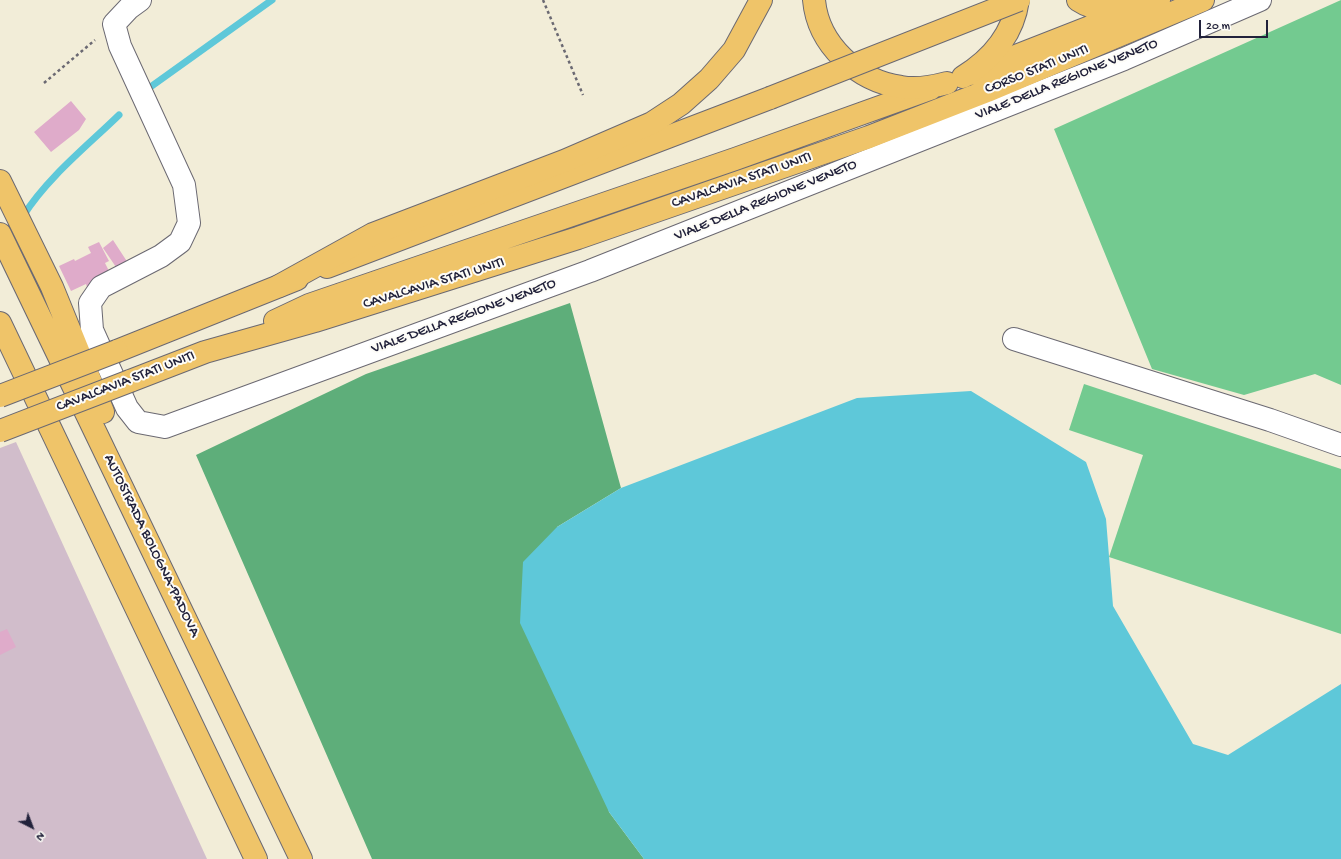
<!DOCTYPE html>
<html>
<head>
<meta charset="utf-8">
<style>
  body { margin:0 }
  #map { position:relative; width:1341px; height:859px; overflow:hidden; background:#f2edd8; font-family:"Gochi Hand",sans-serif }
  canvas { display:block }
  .north { position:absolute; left:12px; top:807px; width:40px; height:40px; -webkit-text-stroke:3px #fdfcf7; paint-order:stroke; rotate:138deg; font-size:11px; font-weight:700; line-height:16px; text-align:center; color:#22223b }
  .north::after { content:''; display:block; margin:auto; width:14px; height:18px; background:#22223b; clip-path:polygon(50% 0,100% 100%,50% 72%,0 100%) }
  .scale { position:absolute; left:1199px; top:20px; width:69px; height:18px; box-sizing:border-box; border:2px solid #22223b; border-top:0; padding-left:5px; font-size:12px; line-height:14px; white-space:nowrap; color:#22223b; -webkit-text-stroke:3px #fdfcf7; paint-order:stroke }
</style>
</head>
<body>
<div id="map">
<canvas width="1341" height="859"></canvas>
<div class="north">N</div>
<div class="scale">20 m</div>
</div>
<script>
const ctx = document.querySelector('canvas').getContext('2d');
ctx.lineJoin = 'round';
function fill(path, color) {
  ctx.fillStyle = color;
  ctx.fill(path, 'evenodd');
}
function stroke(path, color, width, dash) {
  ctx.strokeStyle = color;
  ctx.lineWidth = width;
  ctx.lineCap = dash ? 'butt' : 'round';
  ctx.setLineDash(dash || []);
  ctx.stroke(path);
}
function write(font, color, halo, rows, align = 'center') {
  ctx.font = font + ' "Gochi Hand",sans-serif';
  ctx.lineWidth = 4;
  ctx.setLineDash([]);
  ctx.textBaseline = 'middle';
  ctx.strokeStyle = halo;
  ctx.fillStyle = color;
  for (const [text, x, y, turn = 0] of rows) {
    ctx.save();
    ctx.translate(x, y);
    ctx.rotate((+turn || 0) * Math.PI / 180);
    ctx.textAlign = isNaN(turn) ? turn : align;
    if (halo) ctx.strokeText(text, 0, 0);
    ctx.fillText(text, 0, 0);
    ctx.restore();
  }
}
fill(new Path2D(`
  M16,442L207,859H0V448Z`), '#d1bdcb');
fill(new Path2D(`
  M1341,0V385L1315,374L1244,395L1152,369L1054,129Z
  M1084,384L1341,469V634L1109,557L1143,455L1069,430Z`), '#73ca90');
fill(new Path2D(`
  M570,303L621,488L557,527L609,812L644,859H372L196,455L366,374Z`), '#5eae7a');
fill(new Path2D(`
  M971,391L1086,462L1106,519L1113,606L1193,744L1228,755L1341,684V859H644L609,812L520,623L523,562L557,527L621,488L857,398Z`), '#5ec8d9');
stroke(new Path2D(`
  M149,88L272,0
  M23,216C48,177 86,147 119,115`), '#5ec8d9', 7);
fill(new Path2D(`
  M71,101L86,119L79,130L51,152L34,132Z
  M113,240L128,263L118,270L103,248Z
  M99,242L109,261L105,263L111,275L87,287L86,284L71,291L59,266L74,259L75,261L91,253L88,247Z
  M7,629L16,647L0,655V632Z`), '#dfabca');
const minor = new Path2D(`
  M140,0L129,8L114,24L120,46L184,185L189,223L180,242L161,256L101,287L90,303L92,330L127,408L138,422L165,427L590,271L1124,59L1260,0
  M1014,339L1270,420L1341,445`);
const major = new Path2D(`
  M1078,0C1093,10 1108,11 1126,5
  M970,74L1159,0
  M327,267L770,98
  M275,321L309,305L735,159L930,89
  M117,351L297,279
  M130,381L205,352L315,321L578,238L869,137L987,91L1203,0`);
const highway = new Path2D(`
  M814,0C818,45 858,81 901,87C917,90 932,87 947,83
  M963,77C992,59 1013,35 1018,0
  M0,181L52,287L103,412
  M0,234L301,859
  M279,286L373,234L564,161L652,123L681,104L709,79L734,50L761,0
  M0,323L256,859`);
stroke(minor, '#6b6972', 24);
stroke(major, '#6b6972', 24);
stroke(highway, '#6b6972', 24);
stroke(new Path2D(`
  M543,0L583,95
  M44,83L95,40`), '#6b6972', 2.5, [3, 3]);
stroke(minor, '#fff', 22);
stroke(major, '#efc469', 22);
stroke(highway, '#efc469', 22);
const majorBridge = new Path2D(`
  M770,98L1019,0
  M0,396L117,351
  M0,431L130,381`);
stroke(majorBridge, '#6b6972', 24, []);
stroke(majorBridge, '#efc469', 22);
write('15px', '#22223b', '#fdfcf7', [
  ["CORSO STATI UNITI",1037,70,-22],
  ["VIALE DELLA REGIONE VENETO",1067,80,-22],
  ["CAVALCAVIA STATI UNITI",742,181,-19],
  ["VIALE DELLA REGIONE VENETO",766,201,-22],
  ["CAVALCAVIA STATI UNITI",434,284,-17],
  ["VIALE DELLA REGIONE VENETO",464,317,-20],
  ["CAVALCAVIA STATI UNITI",126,382,-21],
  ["AUTOSTRADA BOLOGNA-PADOVA",151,546,64]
]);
</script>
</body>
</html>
